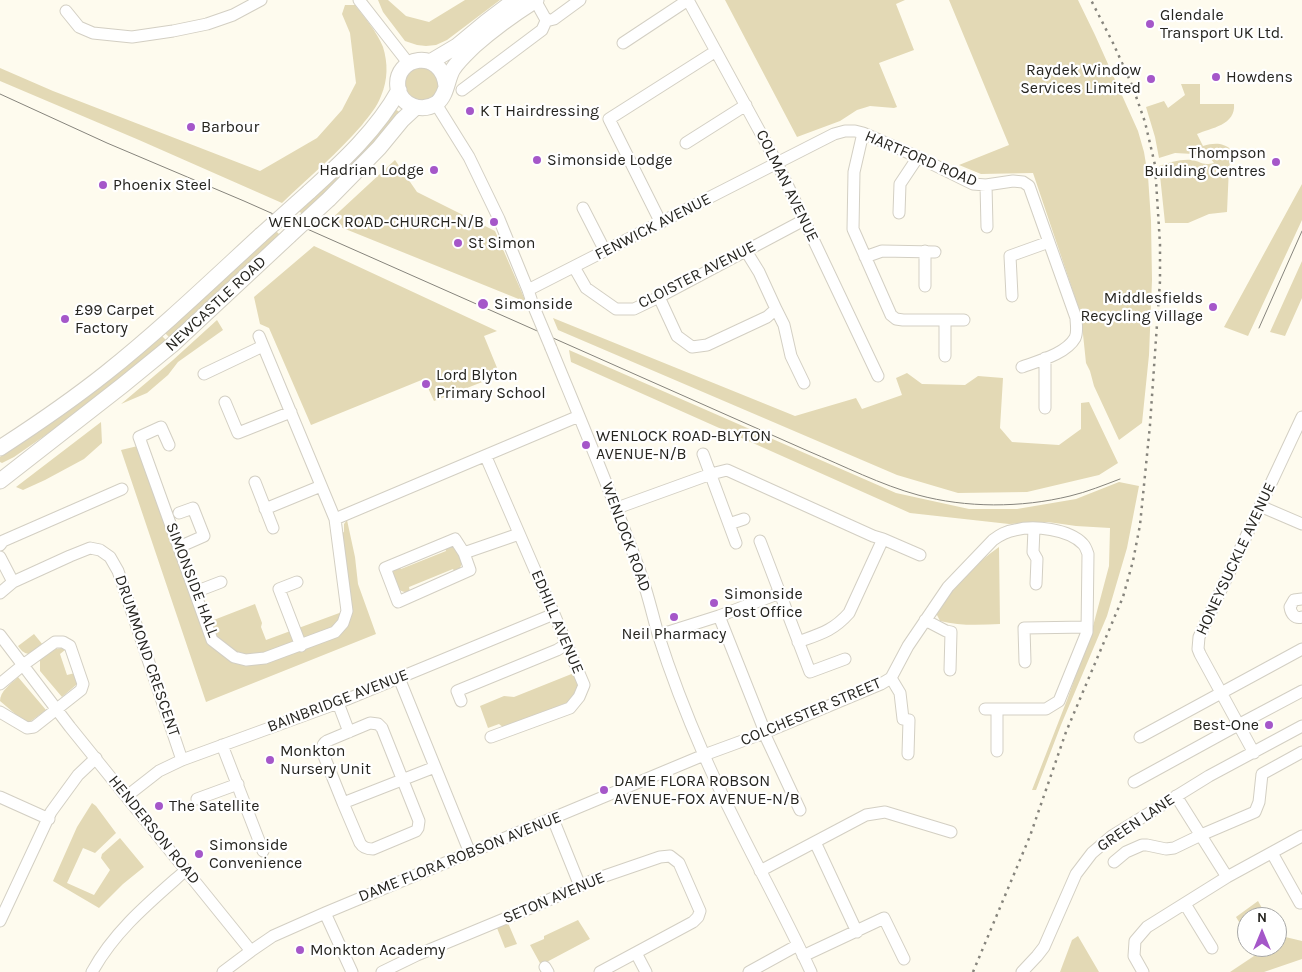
<!DOCTYPE html>
<html>
<head>
<meta charset="utf-8">
<style>
  body { margin:0 }
  #map { position:relative; width:1302px; height:972px; overflow:hidden; background:#fefbee; font-family:Karla,sans-serif }
  canvas { display:block }
  .north { position:absolute; left:1237px; top:907px; width:50px; height:50px; box-sizing:border-box; background:#fff; border:1px solid #a8a8a6; border-radius:50%; rotate:0deg; font-size:14px; font-weight:700; line-height:20px; text-align:center; color:#262520 }
  .north::after { content:''; display:block; margin:auto; width:18px; height:22px; background:#a557c9; clip-path:polygon(50% 0,100% 100%,50% 72%,0 100%) }
</style>
</head>
<body>
<div id="map">
<canvas width="1302" height="972"></canvas>
<div class="north">N</div>
</div>
<script>
const ctx = document.querySelector('canvas').getContext('2d');
ctx.lineJoin = 'round';
function fill(path, color) {
  ctx.fillStyle = color;
  ctx.fill(path, 'evenodd');
}
function stroke(path, color, width, dash) {
  ctx.strokeStyle = color;
  ctx.lineWidth = width;
  ctx.lineCap = dash ? 'butt' : 'round';
  ctx.setLineDash(dash || []);
  ctx.stroke(path);
}
function write(font, color, halo, rows, align = 'center') {
  ctx.font = font + ' Karla,sans-serif';
  ctx.lineWidth = 4.5;
  ctx.setLineDash([]);
  ctx.textBaseline = 'middle';
  ctx.strokeStyle = halo;
  ctx.fillStyle = color;
  for (const [text, x, y, turn = 0] of rows) {
    ctx.save();
    ctx.translate(x, y);
    ctx.rotate((+turn || 0) * Math.PI / 180);
    ctx.textAlign = isNaN(turn) ? turn : align;
    if (halo) ctx.strokeText(text, 0, 0);
    ctx.fillText(text, 0, 0);
    ctx.restore();
  }
}
fill(new Path2D(`
  M378,0H388L406,16L429,22L465,0H500L447,40L436,45L426,46L417,45L405,41L383,12Z
  M725,0H905L896,4L914,50L879,63L897,107L894,108L870,106L857,110L840,121L797,137Z
  M949,0H1078L1095,35L1138,131L1144,152L1148,176L1151,221L1152,280L1149,355L1142,423L1119,440L1094,386L1090,371L1086,363L1081,315L1033,173L981,174L959,165L1009,145Z
  M345,5H355C365,18 377,32 383,47C388,63 388,80 381,96C377,107 369,116 362,125C338,153 309,177 282,203L139,140L0,81V68L53,91L260,171L317,138L342,110L356,83L350,33L342,14Z
  M422,66L437,74L439,91L432,100L415,101L406,92L405,81L407,75L411,71Z
  M1181,84H1200V104H1234C1236,125 1211,128 1197,134L1203,146C1214,143 1222,142 1232,150V156L1229,167L1227,212L1209,214L1188,223H1165L1159,166C1169,163 1180,159 1191,160C1201,161 1201,166 1214,163L1211,159L1193,154L1175,153L1159,158L1155,137L1146,107L1164,101L1168,108L1185,95Z
  M395,109L401,113L380,142L303,215L299,211L362,152Z
  M395,160L417,192L495,231L526,302L328,222Z
  M1302,184V220L1248,336L1224,327Z
  M276,231L281,236L172,340L165,333Z
  M314,246L497,331L484,336L500,375L434,401L424,379L311,425L269,328L260,324L254,297Z
  M1302,261V298L1285,336L1270,332Z
  M553,318L795,416L856,398L862,409L902,395L896,378L907,373L922,384L965,385L978,376L1003,378L1000,428L1012,442L1059,445L1081,429V403L1089,402L1118,463L1099,475L1027,492L958,493L897,475L558,330Z
  M217,320L223,330L178,362L168,375L147,393L121,404L173,360Z
  M162,336L168,342L99,398L14,457L2,463L0,462V457L84,398Z
  M569,350L896,493L969,509H1017L1076,499L1119,482L1139,486L1127,548L1107,616L1061,725L1036,790H1032L1067,700L1092,630L1109,566L1110,528L1076,526L1048,522L1009,524L910,513L571,362Z
  M101,422L102,443L84,459L45,480L23,490L16,487Z
  M142,445L206,623L255,604L262,623L261,627L266,640L342,612V533L344,532V524L347,520L355,557L358,584L376,634L206,702L121,450Z
  M444,545C447,545 450,545 453,547C457,549 457,549 459,553C463,561 463,567 455,573L453,569L409,587L410,592C396,593 394,584 392,573L398,564L401,569L446,551Z
  M999,547L1000,624C980,625 959,626 940,621L936,613C953,588 974,564 999,547Z
  M34,634L43,645L29,654C23,653 21,650 18,646Z
  M61,648L65,650L60,654L67,675L75,673L77,679L76,685L62,697L40,671V660L55,649Z
  M574,673L579,687L571,701L507,727L504,728L499,724L488,728L480,706L504,696L514,697Z
  M18,677L46,710L27,724L0,701C0,691 11,684 18,677Z
  M92,803L96,806L116,833L95,853L83,848L67,883L94,895L110,870L101,858L102,854L120,838L144,867L123,884L99,908L53,881L77,827Z
  M1258,901L1267,917H1247V935L1236,917Z
  M578,920L590,939L541,965L530,945L544,939V936Z
  M508,923L517,944L505,948L497,928Z
  M1277,935L1302,941V959L1264,972H1230L1257,954L1254,947H1277Z
  M1078,936L1099,972H1060L1072,940Z`), '#e3d9b5');
const minor = new Path2D(`
  M359,0L409,64
  M688,0L777,163L878,376
  M66,11L79,27L93,33L132,37L173,31L207,24L233,15L261,0
  M546,21L554,19L580,0
  M623,43L688,0
  M462,90L542,30L546,21L545,18L535,0
  M436,104L469,157L499,219L528,290L533,305
  M863,133L854,172L853,229L891,315L896,319L903,320H964
  M686,143L746,105
  M986,185L987,227
  M583,208L605,251
  M899,213L900,184L918,157
  M661,223L609,119L716,51
  M865,257L882,251L935,252
  M574,267L586,288L616,309H634L659,297L804,220
  M925,286V251
  M528,290L777,163L834,134L845,131H855L863,133L918,157L973,184L986,185L1013,181L1023,182L1029,186L1076,318C1076,324 1078,332 1075,338C1066,354 1038,361 1022,367
  M1012,296L1010,256L1049,242
  M659,297L677,336L692,347L707,345L767,317L776,309L759,272L746,251
  M776,309L784,325L791,356L804,383
  M945,320V356
  M551,348C581,421 612,494 639,569C647,590 652,613 658,634C671,675 687,716 704,755C736,829 777,898 811,972
  M1045,358V408
  M204,374L263,346
  M225,402L238,433L291,412
  M169,445L161,427L139,437L212,640L234,657L246,660L265,658L335,632L343,623L347,611L335,519L259,336
  M703,454L736,543
  M486,457L554,614L584,685L579,697L570,708L491,737
  M255,482L273,528
  M1260,506L1302,524
  M617,508L711,474L727,470L873,536L883,539L849,613C833,631 820,634 798,642
  M265,509L321,486
  M335,519L579,416
  M729,524L744,519
  M1034,529L1033,552L1037,559L1036,584
  M883,539L920,555
  M760,541L810,672L845,659
  M0,545L3,541L122,489
  M179,547L204,536L193,508L179,513
  M464,553L455,539L385,568L398,602L470,570L464,553L519,534
  M0,557L13,582
  M297,582L279,589L301,646
  M195,592L221,582
  M0,593L13,582L70,556L90,548L100,550L110,557L118,571L182,760
  M1302,599L1294,600L1290,607C1291,614 1295,619 1302,617
  M719,616L765,732
  M925,620L946,631L951,632L950,670
  M0,635L70,727L251,951
  M659,635L719,616L780,593
  M1025,662L1024,628L1087,627
  M399,678L470,853
  M891,678L900,693L903,719L909,720L908,754
  M0,684L23,665L55,642H63L70,646L83,684L81,690L34,727L27,728L0,712
  M461,701L457,691L557,650L567,644
  M338,703L349,732
  M997,709V751
  M764,733L800,810
  M1140,737L1302,649
  M222,745L263,851
  M1254,753L1200,654L1198,649L1199,637L1302,417
  M1134,782L1238,725L1302,691
  M127,796L159,771L182,760L338,703L554,614
  M1176,796L1227,877
  M0,797L49,819
  M197,799L238,784
  M343,803L360,843C363,848 368,849 373,849L416,831L418,828L419,821L382,728L378,724L370,723L327,741C323,743 322,746 322,751L343,803C373,791 404,779 435,767
  M553,819L580,886
  M815,842L857,932
  M1272,853L1300,903
  M1114,862L1126,852L1142,845H1147L1166,849L1174,848L1201,835L1255,812L1259,802L1262,774L1302,752
  M760,871L866,815L885,812L951,832
  M1185,904L1212,948
  M325,913L352,972
  M0,921L51,812L78,775L96,758
  M636,953L646,972
  M803,956L884,918L904,959
  M545,967L548,972
  M92,972C115,930 151,901 186,870
  M223,972L251,951L273,936L325,913L704,755L764,733L881,684L891,678L908,646L948,587L993,540C1000,535 1006,531 1015,530C1034,525 1069,529 1083,544C1085,546 1087,551 1088,554L1087,632L1059,701L1046,709H985
  M382,972L417,955L528,909L596,879L660,857L670,856L679,863L700,911L698,917L693,922L600,972
  M749,972L798,945
  M1022,972L1037,956L1044,947L1076,874L1092,853L1112,836L1209,776L1302,726
  M1143,972L1134,956L1135,941L1147,927L1227,877L1302,836`);
const major = new Path2D(`
  M430,62L457,46L486,22L515,0
  M446,86C442,47 393,56 398,88C401,106 422,113 437,103C447,95 447,79 453,69C459,60 467,53 474,46C493,29 514,14 536,0
  M309,192C342,162 377,130 399,90
  M329,199L379,148L402,120L416,107
  M0,448C37,424 72,400 106,373C160,330 210,282 261,235
  M0,481L123,385L172,345L289,236`);
stroke(minor, '#d3cfc3', 13);
stroke(major, '#d3cfc3', 17);
stroke(minor, '#fff', 11);
stroke(major, '#fff', 15);
stroke(new Path2D(`
  M0,94L107,143L244,201L808,451C844,466 881,485 918,495C966,508 1021,508 1070,496C1087,492 1104,485 1120,479
  M1259,328L1302,231`), '#86847c', 1);
stroke(new Path2D(`
  M973,972L1030,836L1066,732L1123,597L1133,561L1140,525L1150,425L1160,281V244L1155,165L1145,122L1132,85L1113,43L1091,0`), '#86847c', 2.5, [2.5, 5]);
const minorBridge = new Path2D(`
  M533,305L551,348`);
const majorBridge = new Path2D(`
  M261,235L309,192
  M289,236L329,199`);
stroke(minorBridge, '#d3cfc3', 13, []);
stroke(majorBridge, '#d3cfc3', 17, []);
stroke(minorBridge, '#fff', 11);
stroke(majorBridge, '#fff', 15);
for (const [x, y, r, color] of [
  [1150,24,5,"#a557c9"],
  [1216,77,5,"#a557c9"],
  [1151,79,5,"#a557c9"],
  [470,111,5,"#a557c9"],
  [191,127,5,"#a557c9"],
  [537,160,5,"#a557c9"],
  [1276,162,5,"#a557c9"],
  [434,170,5,"#a557c9"],
  [103,185,5,"#a557c9"],
  [494,222,5,"#a557c9"],
  [458,243,5,"#a557c9"],
  [483,304,6,"#a557c9"],
  [1213,307,5,"#a557c9"],
  [65,319,5,"#a557c9"],
  [426,384,5,"#a557c9"],
  [586,445,5,"#a557c9"],
  [714,603,5,"#a557c9"],
  [674,617,5,"#a557c9"],
  [1269,725,5,"#a557c9"],
  [270,760,5,"#a557c9"],
  [604,790,5,"#a557c9"],
  [159,806,5,"#a557c9"],
  [199,854,5,"#a557c9"],
  [300,950,5,"#a557c9"]
]) {
  const dot = new Path2D();
  dot.arc(x, y, r, 0, 2 * Math.PI);
  ctx.fillStyle = color;
  ctx.fill(dot);
  stroke(dot, '#fff', 2);
}
write('16px', '#262520', '#fff', [
  ["Glendale",1160,15],
  ["Transport UK Ltd.",1160,33],
  ["Raydek Window",1141,70,"right"],
  ["Services Limited",1141,88,"right"],
  ["Howdens",1226,77],
  ["K T Hairdressing",480,111],
  ["Barbour",201,127],
  ["Thompson",1266,153,"right"],
  ["Building Centres",1266,171,"right"],
  ["Simonside Lodge",547,160],
  ["Hadrian Lodge",424,170,"right"],
  ["Phoenix Steel",113,185],
  ["WENLOCK ROAD-CHURCH-N/B",484,222,"right"],
  ["St Simon",468,243],
  ["Middlesfields",1203,298,"right"],
  ["Recycling Village",1203,316,"right"],
  ["Simonside",494,304],
  ["£99 Carpet",75,310],
  ["Factory",75,328],
  ["Lord Blyton",436,375],
  ["Primary School",436,393],
  ["WENLOCK ROAD-BLYTON",596,436],
  ["AVENUE-N/B",596,454],
  ["Simonside",724,594],
  ["Post Office",724,612],
  ["Neil Pharmacy",674,634,"center"],
  ["Best-One",1259,725,"right"],
  ["Monkton",280,751],
  ["Nursery Unit",280,769],
  ["DAME FLORA ROBSON",614,781],
  ["AVENUE-FOX AVENUE-N/B",614,799],
  ["The Satellite",169,806],
  ["Simonside",209,845],
  ["Convenience",209,863],
  ["Monkton Academy",310,950]
], 'left');
write('16px', '#262520', '#fff', [
  ["HARTFORD ROAD",921,159,23],
  ["COLMAN AVENUE",787,186,64],
  ["FENWICK AVENUE",653,227,-27],
  ["CLOISTER AVENUE",697,275,-27],
  ["NEWCASTLE ROAD",216,304,-43],
  ["WENLOCK ROAD",626,537,70],
  ["HONEYSUCKLE AVENUE",1236,559,-65],
  ["SIMONSIDE HALL",192,580,69],
  ["EDHILL AVENUE",557,622,67],
  ["DRUMMOND CRESCENT",147,656,71],
  ["BAINBRIDGE AVENUE",338,701,-21],
  ["COLCHESTER STREET",811,712,-23],
  ["GREEN LANE",1136,823,-34],
  ["HENDERSON ROAD",154,830,51],
  ["DAME FLORA ROBSON AVENUE",460,857,-22],
  ["SETON AVENUE",554,898,-23]
]);
</script>
</body>
</html>
